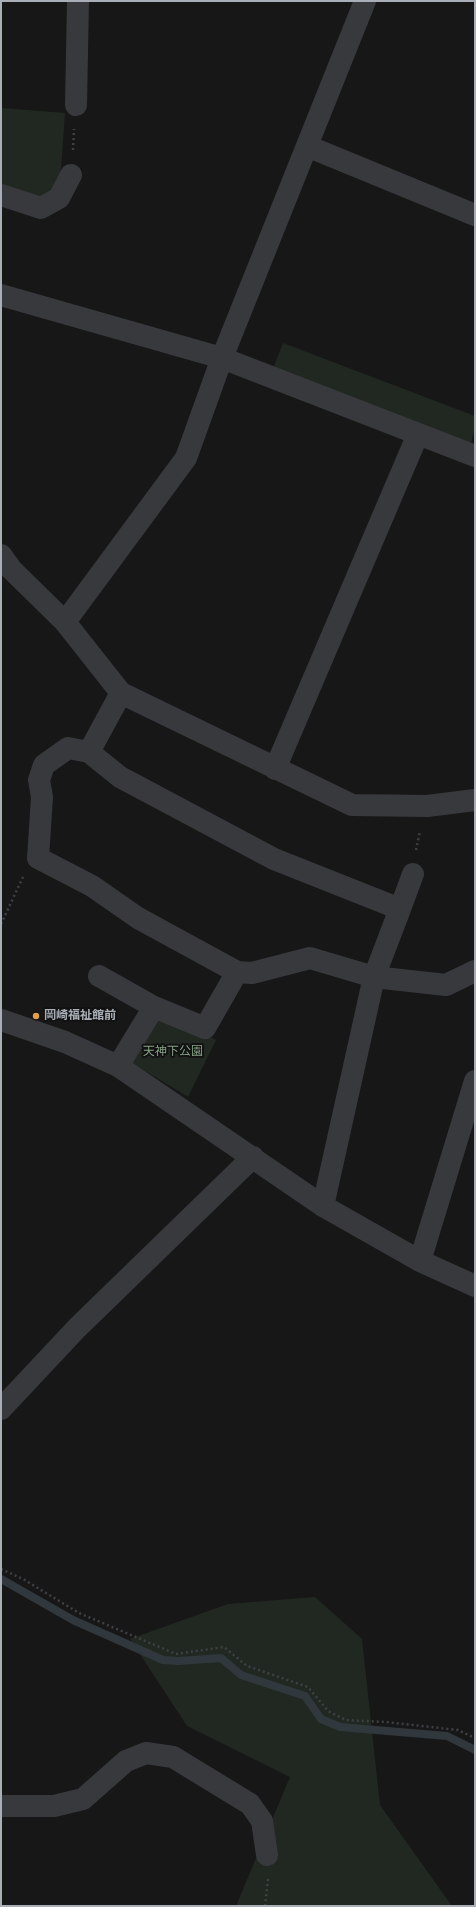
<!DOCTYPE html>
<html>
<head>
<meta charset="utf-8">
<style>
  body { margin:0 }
  #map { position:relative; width:476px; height:1907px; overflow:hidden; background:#171718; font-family:"DejaVu Sans",sans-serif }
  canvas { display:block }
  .frame { position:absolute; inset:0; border:2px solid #aaafb7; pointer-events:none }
</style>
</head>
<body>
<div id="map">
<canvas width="476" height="1907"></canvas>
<div class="frame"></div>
</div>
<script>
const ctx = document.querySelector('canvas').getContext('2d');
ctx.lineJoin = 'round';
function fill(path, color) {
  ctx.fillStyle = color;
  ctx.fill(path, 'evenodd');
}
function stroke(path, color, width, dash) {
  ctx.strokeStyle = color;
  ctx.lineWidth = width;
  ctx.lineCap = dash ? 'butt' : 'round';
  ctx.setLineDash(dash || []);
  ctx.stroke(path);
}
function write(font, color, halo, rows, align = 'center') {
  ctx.font = font + ' "DejaVu Sans","Noto Sans JP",sans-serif';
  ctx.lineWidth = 4;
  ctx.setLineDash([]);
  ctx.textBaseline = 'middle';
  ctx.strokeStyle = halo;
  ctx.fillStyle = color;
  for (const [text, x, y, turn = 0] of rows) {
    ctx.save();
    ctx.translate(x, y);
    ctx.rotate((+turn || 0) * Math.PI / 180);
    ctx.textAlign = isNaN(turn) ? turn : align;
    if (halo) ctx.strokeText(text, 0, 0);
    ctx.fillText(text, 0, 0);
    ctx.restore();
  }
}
fill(new Path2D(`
  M1,108L65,113L60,183L47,199L1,185Z
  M283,343L475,416V428L470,447L273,369Z
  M165,1015L216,1040L188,1097L129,1061L154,1018Z
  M315,1597L362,1639L380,1805L452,1906H236L290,1777L187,1726L130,1639L228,1604Z`), '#212821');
stroke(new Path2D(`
  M1,1579L73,1620L163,1660L178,1661L221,1658L241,1675L305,1696L321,1719L340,1727L447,1736L475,1750`), '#30383d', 8);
stroke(new Path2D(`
  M73,150L74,129
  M416,850L420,831
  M1,924L23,877
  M1,1569L23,1579L79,1613L176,1654L224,1647L247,1666L308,1687L328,1711L346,1720L386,1722L458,1730L475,1738
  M265,1906L268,1879`), '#3e4044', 2.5, [2, 3]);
stroke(new Path2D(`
  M76,105L78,1
  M307,146L475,215
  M1,195L41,208L59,198L71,175
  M1,295L222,358L475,456
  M1,555L11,569L65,622L121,693L352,805L427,806L475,800
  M65,622L186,458L222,358L365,1
  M89,752L121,693
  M275,769L418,434
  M237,972L138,918L92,886L38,858L42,797L39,780L44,765L68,748L89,752L120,777L274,859L400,909L413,874
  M99,976L154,1007
  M1,1020L65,1042L118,1066L323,1206L420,1261L475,1286
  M118,1066L154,1007L205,1028L237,972L252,973L310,958L374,977L446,985L475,971
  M323,1206L374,977L400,909
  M420,1261L475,1081
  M1,1409L77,1328L253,1157
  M1,1806H54L83,1799L126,1761L146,1753L173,1757L250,1804L262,1821L267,1855`), '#38393d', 22);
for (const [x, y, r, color] of [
  [36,1016,4,"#df9e48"]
]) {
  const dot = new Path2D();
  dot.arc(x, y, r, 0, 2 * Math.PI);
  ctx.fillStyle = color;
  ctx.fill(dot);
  stroke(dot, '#121213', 1.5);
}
write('bold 12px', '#aaafb7', '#121213', [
  ["岡崎福祉館前",44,1016]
], 'left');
write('12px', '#84a083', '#121213', [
  ["天神下公園",173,1052]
]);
</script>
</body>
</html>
